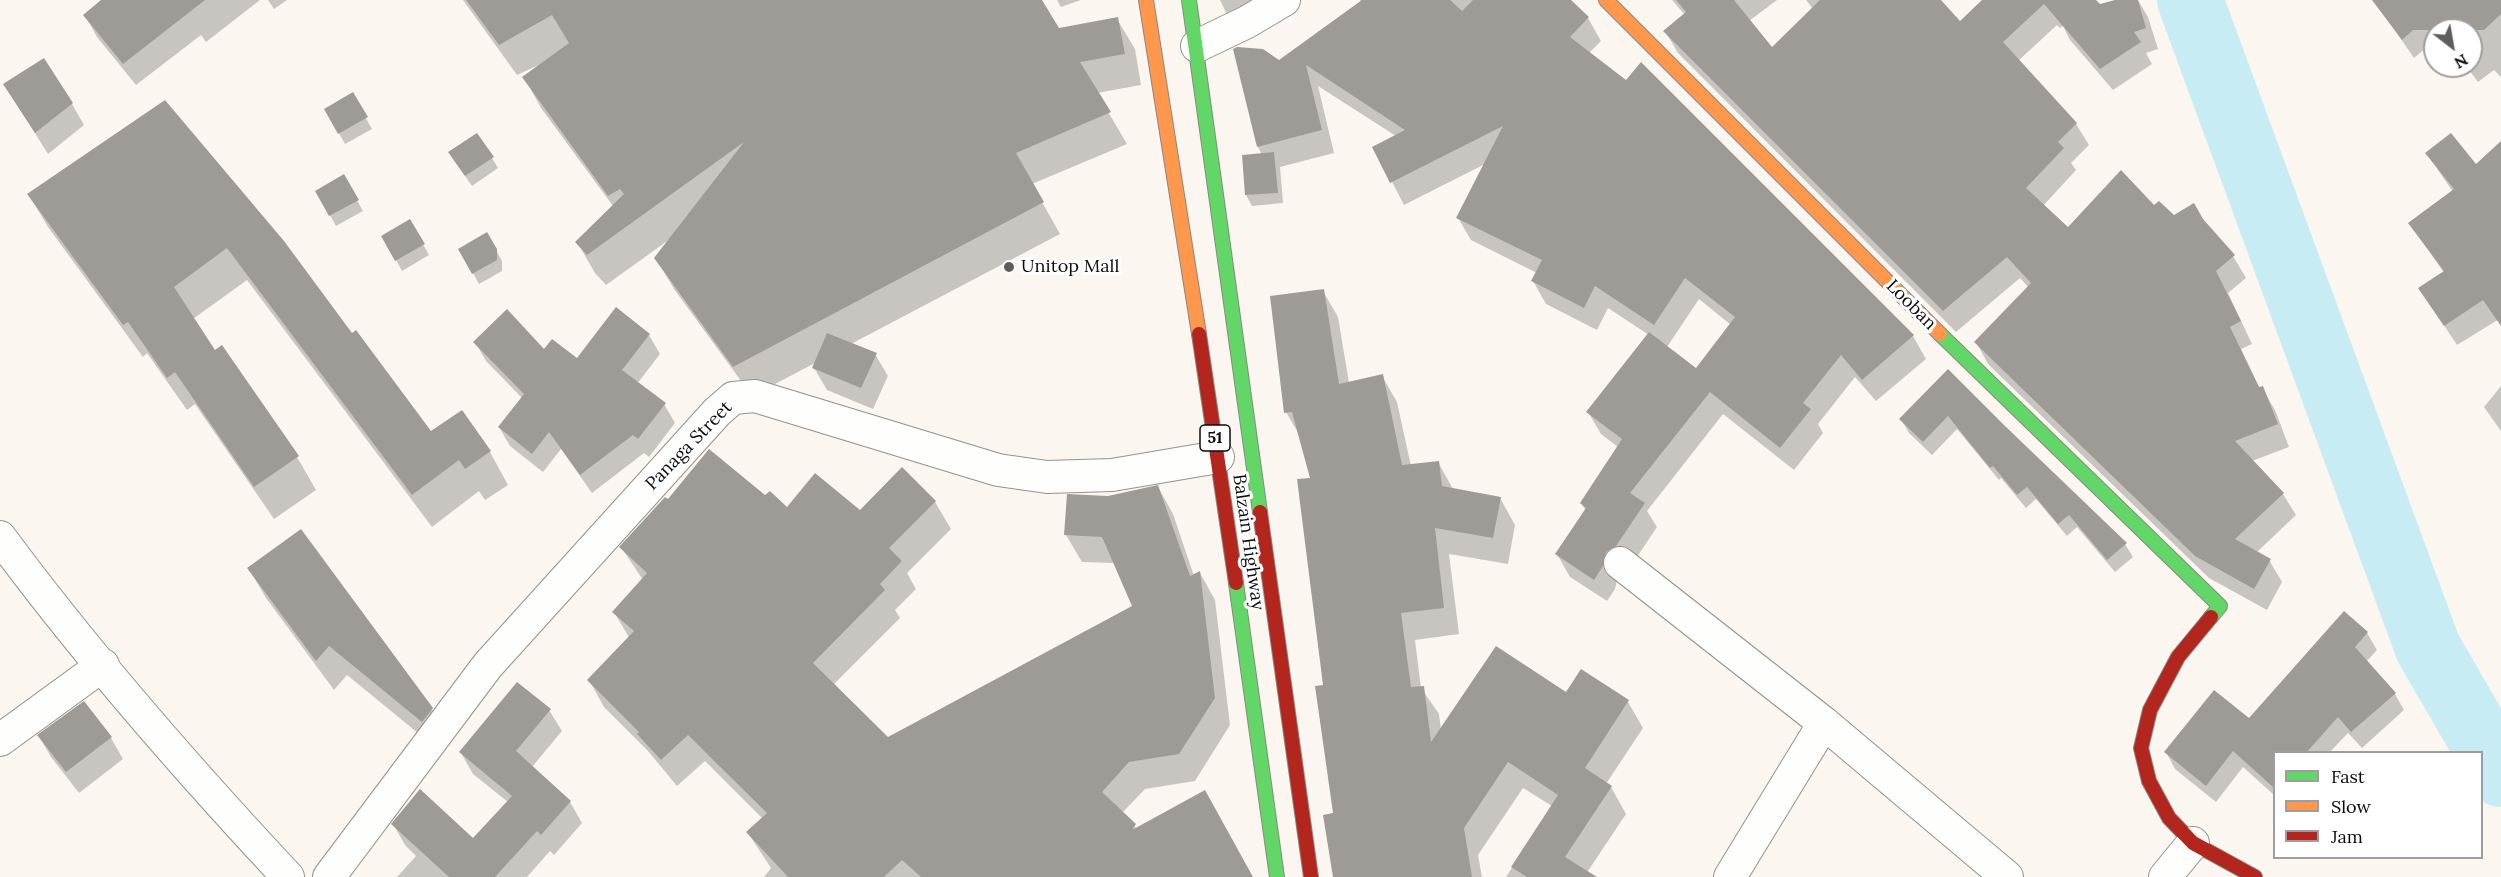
<!DOCTYPE html>
<html>
<head>
<meta charset="utf-8">
<style>
  body { margin:0 }
  #map { position:relative; width:2501px; height:877px; overflow:hidden; background:#fbf7f0; font-family:Lora,serif }
  canvas { display:block }
  .legend { position:absolute; left:2273px; top:751px; width:210px; height:108px; box-sizing:border-box; background:#fff; border:2px solid #9e9e9e; margin:0; padding:8px 10px; list-style:none; font-size:18px; color:#0c0c0c }
  .legend li { display:flex; align-items:center; gap:12px; height:30px }
  .legend b { width:30px; border:2px solid #9e9e9e }
  .north { position:absolute; left:2423px; top:18px; width:60px; height:60px; box-sizing:border-box; background:#fff; border:2px solid #9e9e9e; border-radius:50%; rotate:149deg; font-size:16px; font-weight:700; line-height:24px; text-align:center; color:#0c0c0c }
  .north::after { content:''; display:block; margin:auto; width:21px; height:27px; background:#605e5c; clip-path:polygon(50% 0,100% 100%,50% 72%,0 100%) }
</style>
</head>
<body>
<div id="map">
<canvas width="2501" height="877"></canvas>
<ul class="legend">
<li><b style="height:8px;background:#63d668"></b>Fast</li>
<li><b style="height:8px;background:#ff974d"></b>Slow</li>
<li><b style="height:8px;background:#b3261e"></b>Jam</li>
</ul>
<div class="north">N</div>
</div>
<script>
const ctx = document.querySelector('canvas').getContext('2d');
ctx.lineJoin = 'round';
function fill(path, color) {
  ctx.fillStyle = color;
  ctx.fill(path, 'evenodd');
}
function stroke(path, color, width, dash) {
  ctx.strokeStyle = color;
  ctx.lineWidth = width;
  ctx.lineCap = dash ? 'butt' : 'round';
  ctx.setLineDash(dash || []);
  ctx.stroke(path);
}
function write(font, color, halo, rows, align = 'center') {
  ctx.font = font + ' Lora,serif';
  ctx.lineWidth = 6;
  ctx.setLineDash([]);
  ctx.textBaseline = 'middle';
  ctx.strokeStyle = halo;
  ctx.fillStyle = color;
  for (const [text, x, y, turn = 0] of rows) {
    ctx.save();
    ctx.translate(x, y);
    ctx.rotate((+turn || 0) * Math.PI / 180);
    ctx.textAlign = isNaN(turn) ? turn : align;
    if (halo) ctx.strokeText(text, 0, 0);
    ctx.fillText(text, 0, 0);
    ctx.restore();
  }
}
fill(new Path2D(`
  M103,0H260L206,42L201,35L136,85L97,37L85,15Z
  M268,0H287L274,9Z
  M463,0H1040L992,39L1117,19L1135,49L1141,85L1097,93L1127,144L1032,184L1060,234L851,344L875,354L888,376L873,409L827,390L814,368L817,362L752,396L674,289L656,258L670,239L606,285L595,273L577,242L613,206L541,108L524,77L545,62L517,75Z
  M1057,0H1081L1061,7Z
  M1220,0H1292L1236,33Z
  M1360,0H1569L1588,18L1601,41L1589,53L1626,82L1641,64L1913,336L1926,359L1876,401L1855,377L1818,424L1823,433L1794,470L1723,414L1647,511L1657,527L1629,569L1618,575L1615,589L1607,601L1570,577L1557,554L1586,511L1581,503L1618,447L1601,434L1588,412L1649,335L1608,308L1597,330L1546,304L1533,281L1537,273L1471,240L1458,218L1485,164L1404,205L1374,147L1396,136L1318,86L1334,153L1280,167L1283,203L1252,206L1246,195L1244,156L1262,155L1258,147L1279,61L1361,3ZM1699,299L1731,325L1696,370L1667,347Z
  M1672,0H1777L1749,21L1772,49L1813,9L1806,0H1939L1960,23L1984,0H2093L2078,13L2120,0H2138L2148,17L2158,49L2146,53L2152,64L2113,90L2070,40L2063,26L2060,28L2057,25L2018,61L2076,124L2089,145L2071,163L2076,170L2043,206L2068,229L2154,207L2174,217L2202,220L2233,256L2246,278L2228,293L2252,344L2241,349L2260,389L2262,388L2275,410L2289,447L2252,461L2283,494L2296,515L2256,553L2269,560L2282,582L2267,610L2209,578L1988,364L1976,342L2029,288L2020,278L1956,332L1678,53L1665,31L1685,15Z
  M2374,0H2501V77L2494,70L2478,82L2466,66H2471V30H2435V40L2414,58Z
  M5,85L72,104L84,125L48,154Z
  M352,94L372,129L345,144L326,110Z
  M165,102L431,433L490,452L508,485L485,500L479,491L432,527L247,280L193,319L215,352L222,347L297,457L316,490L274,519L195,404L187,410L147,353L143,357L48,227L29,195Z
  M2501,143V318L2457,345L2420,289L2444,273L2410,223L2453,192L2427,154L2476,166Z
  M492,158L498,168L472,186L456,163Z
  M344,177L363,211L336,226L317,191Z
  M410,221L429,255L402,271L383,236Z
  M487,234L502,261V271L479,284L460,249Z
  M1323,291L1338,317L1349,383L1382,376L1397,402L1411,466L1438,462L1453,489L1500,498L1515,525L1508,564L1449,554L1459,634L1415,640L1421,688L1439,714L1441,730L1566,694L1628,702L1643,728L1606,784L1611,787L1626,814L1584,877H1506L1552,806L1523,788L1478,855L1482,877H1334L1335,814L1312,479L1300,436L1286,412Z
  M616,310L649,335L660,354L637,384L664,404L675,423L649,457L644,453L592,493L561,449L543,472L510,446L499,427L522,398L486,361L475,342L544,351L577,360Z
  M1948,371L2125,544L2133,557L2115,572L2077,527L2067,536L2036,499L2026,508L2001,478L1999,480L1957,429L1932,455L1909,433L1901,419Z
  M2501,386V431L2484,407Z
  M1158,487L1173,514L1194,576L1200,573L1215,600L1230,725L1195,781L1145,789L1122,813L1137,829L1252,877H764L771,868L748,833L763,819L705,761L677,786L648,751L604,707L589,680L630,639L614,612L643,580L621,547L668,502L765,497L787,509L860,512L935,502L951,529L907,573L916,589L895,610L900,618L833,685L888,739L1134,607L1115,563L1082,562L1066,535L1108,497Z
  M249,569L432,709L449,738L440,751L347,675L334,690L266,598Z
  M2344,614L2367,633L2377,650L2366,662L2395,694L2404,710L2362,748L2348,733L2330,752H2274V795L2243,767L2216,802L2175,769L2166,752L2249,720Z
  M549,710L562,731L532,767L570,802L582,823L554,855L550,851L527,877H397L416,856L405,845L393,824L473,840L508,802L473,774L461,753Z
  M39,736L111,738L123,759L79,793L51,757Z`), '#0003');
stroke(new Path2D(`
  M2190,0L2428,648L2501,774`), '#c7ecf4', 66);
fill(new Path2D(`
  M101,0H205L123,64L83,15Z
  M466,0H1042L1059,28L1118,17L1125,54L1080,62L1111,112L1016,153L1044,202L733,367L654,258L744,142L587,255L575,242L624,194L620,189L608,196L522,77L569,43L552,15L499,45Z
  M1362,0H1450L1462,11L1473,0H1571L1589,17L1570,37L1626,80L1641,62L1914,335L1862,380L1841,355L1803,403L1811,409L1780,448L1710,392L1630,493L1645,503L1616,546L1606,552L1603,566L1594,580L1555,554L1586,508L1580,503L1622,439L1586,412L1649,332L1696,368L1735,317L1685,278L1654,325L1595,286L1584,308L1531,281L1542,260L1456,218L1503,126L1390,183L1372,147L1405,130L1306,65L1322,130L1257,147L1233,49L1237,47L1263,49L1279,60Z
  M1676,0H1734L1772,47L1820,0H1941L1960,21L1982,0H2096L2100,4L2115,0H2138L2146,28L2134,32L2141,42L2100,69L2044,4L2003,42L2077,123L2058,142L2064,148L2026,188L2068,227L2121,170L2154,205L2159,201L2174,215L2194,203L2203,219L2235,255L2216,271L2241,321L2230,327L2259,387L2263,386L2278,424L2235,441L2284,493L2235,539L2271,559L2254,589L2195,556L1974,342L2031,283L2007,257L1943,311L1663,31L1686,12Z
  M2372,0H2501V14L2484,30H2413L2402,40Z
  M44,58L73,103L35,133L3,84Z
  M353,92L368,117L338,134L324,109Z
  M165,100L284,241L352,333L356,330L431,431L462,410L491,451L465,469L459,460L412,495L227,248L174,287L215,350L222,345L299,456L254,487L175,372L167,378L128,322L123,325L27,194Z
  M477,133L494,157L465,176L448,152Z
  M2451,133L2476,164L2501,141V326L2483,300L2444,326L2418,288L2444,271L2408,223L2454,189L2425,153Z
  M1274,152L1278,193L1245,195L1242,155Z
  M344,174L359,200L329,216L315,191Z
  M410,219L425,244L395,261L381,236Z
  M487,232L497,249V260L472,274L458,249Z
  M1324,289L1339,384L1383,374L1402,465L1439,461L1442,486L1501,497L1493,538L1435,528L1444,608L1401,613L1411,687L1424,686L1431,742L1496,646L1566,692L1581,669L1629,700L1585,768L1612,786L1565,857L1597,877H1527L1511,867L1558,795L1508,762L1464,828L1472,877H1333L1323,815L1333,813L1315,686L1323,685L1297,479L1310,478L1292,412L1284,413L1270,296Z
  M616,307L650,334L622,370L666,403L638,439L633,435L580,475L549,432L532,454L498,427L524,394L473,342L507,309L544,349L552,339L577,358Z
  M827,333L877,353L861,388L812,368Z
  M1948,369L2004,425L2127,543L2107,560L2069,515L2058,524L2027,487L2017,495L1993,466L1990,468L1948,416L1923,442L1899,419Z
  M709,449L765,495L770,491L787,507L815,473L860,510L902,467L936,501L889,548L902,561L880,584L885,590L813,663L888,737L1132,606L1102,537L1064,535L1067,494L1108,496L1158,485L1190,576L1200,571L1215,698L1179,754L1129,762L1102,792L1136,824L1132,830L1205,790L1253,877H921L902,860L884,877H788L746,832L767,813L688,735L661,760L637,734L639,732L587,680L634,631L612,612L647,573L619,547L665,497L668,499Z
  M301,529L433,708L422,722L329,646L316,661L247,568Z
  M2344,611L2368,632L2355,647L2396,693L2351,732L2338,717L2306,753H2274V788L2233,751L2206,786L2164,752L2214,690L2249,718Z
  M517,682L551,709L516,751L571,801L541,835L537,831L495,877H449L391,824L420,789L473,838L512,796L459,752Z
  M84,701L112,737L66,772L37,735Z`), '#9e9a96');
const street = new Path2D(`
  M1197,46L1247,22L1284,0
  M0,537C88,656 187,769 288,877
  M1620,563L1824,723L2007,877
  M0,740L103,665
  M329,877L488,665L717,412L733,398L755,396L998,470L1047,477L1112,475L1218,457
  M1730,877L1824,723
  M2165,877L2193,843`);
const fast = new Path2D(`
  M1189,0L1260,512
  M1940,334L2220,606L2211,617
  M1236,583L1277,877`);
const slow = new Path2D(`
  M1146,0L1199,334
  M1606,0L1940,334`);
const jam = new Path2D(`
  M1199,334L1236,583
  M1260,512L1311,877
  M2211,617L2178,657L2150,710L2141,748L2149,781L2169,818L2193,843L2255,877`);
stroke(street, '#94928f', 34);
stroke(fast, '#8a8885', 16);
stroke(slow, '#8a8885', 16);
stroke(jam, '#8a8885', 16);
stroke(street, '#fefefd', 32);
stroke(fast, '#63d668', 14);
stroke(slow, '#ff974d', 14);
stroke(jam, '#b3261e', 14);
for (const [x, y, r, color] of [
  [1009,267,6,"#605e5c"]
]) {
  const dot = new Path2D();
  dot.arc(x, y, r, 0, 2 * Math.PI);
  ctx.fillStyle = color;
  ctx.fill(dot);
  stroke(dot, '#fff', 2);
}
for (const [x, y, w] of [
  [1215,438,30]
]) {
  const box = new Path2D();
  box.roundRect(x - w / 2, y - 13, w, 26, 4.5);
  ctx.fillStyle = '#fff';
  ctx.fill(box);
  stroke(box, '#0c0c0c', 1.5);
}
write('bold 16px', '#0c0c0c', null, [
  ["51",1215,438]
]);
write('18px', '#0c0c0c', '#fff', [
  ["Unitop Mall",1021,267]
], 'left');
write('18px', '#0c0c0c', '#fff', [
  ["Looban",1911,305,45],
  ["Panaga Street",689,446,-46],
  ["Balzain Highway",1248,542,82]
]);
</script>
</body>
</html>
